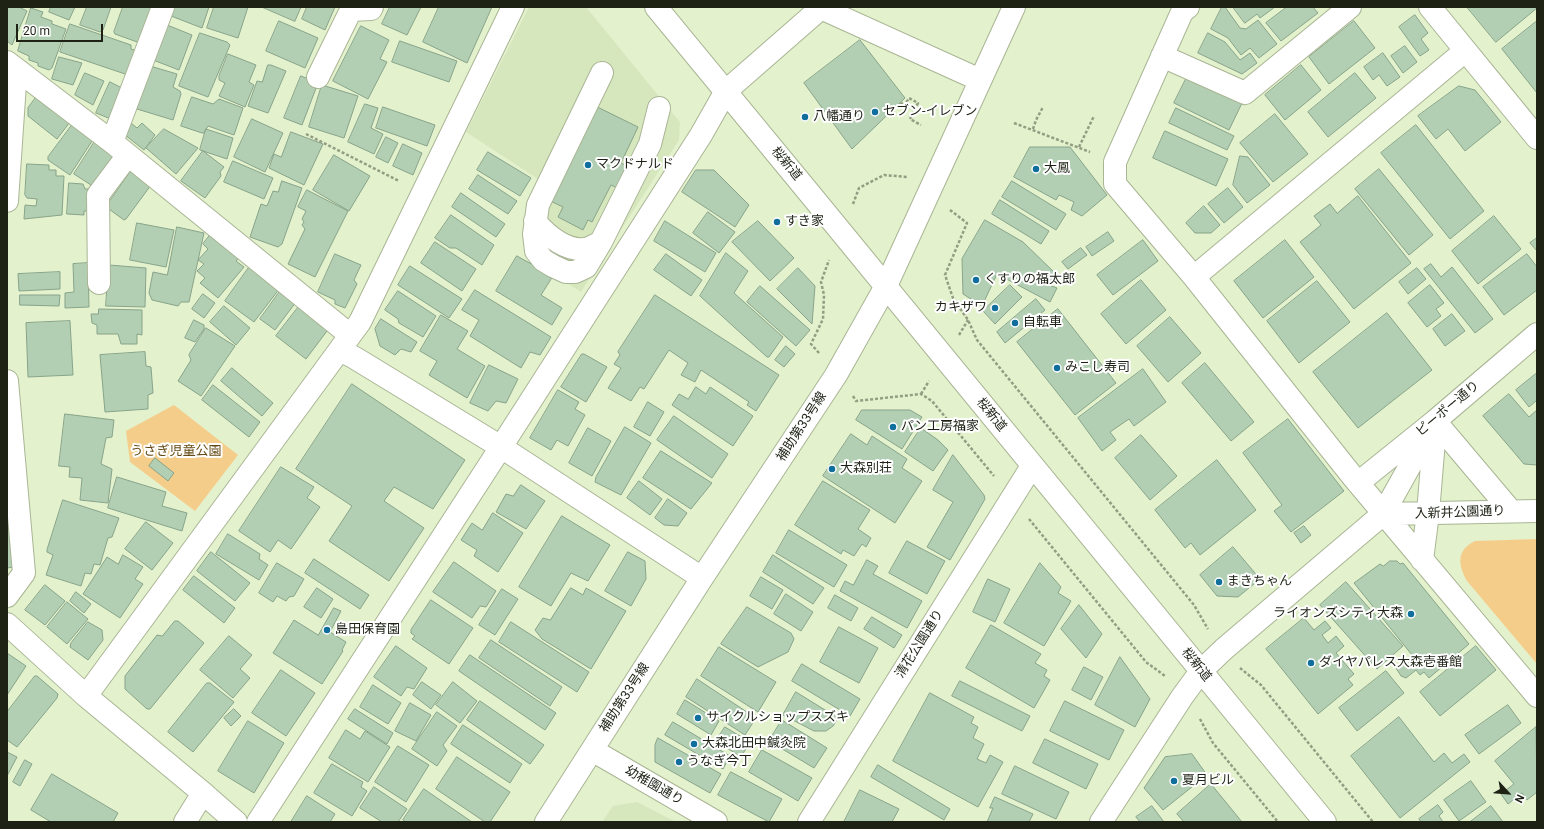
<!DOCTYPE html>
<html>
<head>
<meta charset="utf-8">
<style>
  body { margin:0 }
  #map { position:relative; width:1544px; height:829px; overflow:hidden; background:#e3f1cd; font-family:Roboto,sans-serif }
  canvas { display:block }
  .frame { position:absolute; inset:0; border:8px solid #1d2215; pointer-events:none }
  .north { position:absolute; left:1488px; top:773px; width:40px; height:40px; -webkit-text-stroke:3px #fff; paint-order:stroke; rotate:116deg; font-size:11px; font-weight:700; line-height:16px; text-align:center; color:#1d2215 }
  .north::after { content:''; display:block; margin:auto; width:14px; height:18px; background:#1d2215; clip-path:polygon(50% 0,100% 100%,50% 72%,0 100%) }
  .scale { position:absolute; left:16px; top:24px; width:87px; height:18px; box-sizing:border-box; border:2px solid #1d2215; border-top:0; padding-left:5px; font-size:12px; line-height:14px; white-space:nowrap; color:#1d2215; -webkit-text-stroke:3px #fff; paint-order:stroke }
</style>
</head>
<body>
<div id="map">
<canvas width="1544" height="829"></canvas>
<div class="frame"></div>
<div class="north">N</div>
<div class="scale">20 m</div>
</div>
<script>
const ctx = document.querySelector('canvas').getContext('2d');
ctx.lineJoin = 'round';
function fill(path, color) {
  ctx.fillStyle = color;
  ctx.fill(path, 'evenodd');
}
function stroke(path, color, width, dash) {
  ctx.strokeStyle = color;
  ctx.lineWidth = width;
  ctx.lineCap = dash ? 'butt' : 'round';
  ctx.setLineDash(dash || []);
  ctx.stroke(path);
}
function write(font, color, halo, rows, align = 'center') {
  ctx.font = font + ' Roboto,"Noto Sans JP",sans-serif';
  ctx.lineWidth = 4;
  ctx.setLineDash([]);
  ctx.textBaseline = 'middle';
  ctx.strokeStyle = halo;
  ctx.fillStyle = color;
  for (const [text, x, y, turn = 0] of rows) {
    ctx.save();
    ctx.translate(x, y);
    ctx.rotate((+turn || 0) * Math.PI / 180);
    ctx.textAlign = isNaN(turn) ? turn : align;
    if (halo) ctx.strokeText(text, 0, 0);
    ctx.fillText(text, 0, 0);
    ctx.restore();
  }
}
fill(new Path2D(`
  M529,7H586L680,122L679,140L581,292L534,263L531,204L538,179L466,132Z
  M637,802L676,822H602L613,806Z`), '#d7e7bd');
fill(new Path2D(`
  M174,405L238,455L195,511L130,462L126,431Z
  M1537,539V664L1467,581C1458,565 1456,550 1475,541Z`), '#f5cd8b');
const building = new Path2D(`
  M7,7H19L27,11L12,45L7,41Z
  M51,7H75L69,20L49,12Z
  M87,7H111L103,30L100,32L80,25Z
  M123,7H157L140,43L115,34L114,32Z
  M174,7H209L202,28L171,16Z
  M214,7H248L238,38L207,28Z
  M262,7H301L295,21Z
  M307,7H335L325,30L302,19Z
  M390,7H421L407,35L382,24Z
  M439,7H492L467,63L423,42Z
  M1222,7H1225L1240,28L1246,29L1258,20L1277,44L1259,58L1250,48L1241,55L1228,38L1211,29Z
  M1233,7H1275L1260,18L1257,14L1245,23Z
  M1287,7H1313L1318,13L1281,41L1266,23Z
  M1467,7H1537V8L1496,42Z
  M31,8L43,12L41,17L52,21V24L66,29L52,68L49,70L38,66V63L29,60V56L18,51Z
  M1415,15L1428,33L1421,39L1429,50L1420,56L1399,27Z
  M279,21L318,38L305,68L266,51Z
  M1354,21L1375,48L1329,84L1309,57Z
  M1537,21V93L1502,49Z
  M70,24L131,45V49L140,52L131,76L60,52Z
  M167,25L192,35L179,70L153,60Z
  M361,26L389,40L380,59L387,62L368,99L333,81Z
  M200,33L227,42L230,45L208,97L179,86Z
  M1208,33L1225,42L1240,60L1250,53L1257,63L1242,74L1198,53Z
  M860,40L905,98L852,149L804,83Z
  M400,41L457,61L449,82L392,62Z
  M1405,46L1417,62L1403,73L1391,56Z
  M1383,53L1400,77L1387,86L1379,75L1373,80L1364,67Z
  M228,54L256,65L249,82L254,85L245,107L219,96L225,83L219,80V76Z
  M59,57L82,63L73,85L52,79Z
  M268,65H271L286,71L268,113L248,106L257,81L262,82Z
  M1301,65L1321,90L1285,120L1265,95Z
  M150,66L177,74L173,87L180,91L181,94L173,120L137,109Z
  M85,73L104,81L93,105L75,95Z
  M1355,73L1376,98L1328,137L1308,112Z
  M301,76L318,83L302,125L284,118Z
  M1187,77L1242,103L1229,130L1174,103Z
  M110,82L124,89L111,119L96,113Z
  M322,85L358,96L344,138L309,127Z
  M1459,86L1475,90L1501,122L1465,151L1448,129L1436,139L1418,116Z
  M37,96L70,122L57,139L28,116V108Z
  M192,97L213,104L219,99L243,108L234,135L208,126L204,133H202L181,126Z
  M583,100L638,127L621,163L631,168L619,189L611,185L592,222L588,220L583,230L558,217L563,207L536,194Z
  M365,104L378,108L371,128L383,134L374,154L348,142Z
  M383,107L435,125L427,146L376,128Z
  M1176,108L1234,136L1227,150L1169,123Z
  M1275,114L1308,154L1273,182L1240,143Z
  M252,119L283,133L265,172L234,157Z
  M131,123L137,128L142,123L155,135L144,150L125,135Z
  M72,125H75L94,138L70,175L48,160V157Z
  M1416,125L1484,211L1450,239L1381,153Z
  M164,129L198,148L176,174L146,148Z
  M206,129L233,138L227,159L200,150Z
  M1165,131L1228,159L1216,186L1153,158Z
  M291,132L323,144L304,185L269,168L274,154L281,157Z
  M386,137L398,143L388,163L376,157Z
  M95,141L112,152L116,163L94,187L74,174Z
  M403,144L422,153L413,175L393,166Z
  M1030,147H1070L1107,195L1082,216L1071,210L1074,202L1059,195L1056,200L1014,177Z
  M203,151L224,167L220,172L221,176L205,198L181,181Z
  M488,152L531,178L520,196L477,170Z
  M334,155L370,176L349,211L313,190Z
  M1240,156L1248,157L1270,185L1247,203L1233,185Z
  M233,161L273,178L264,199L224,182Z
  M27,164L49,165V170H56V176H64L62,215L24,219L25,205L36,206L37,199L27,198L25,195Z
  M1379,169L1433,235L1409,255L1355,189Z
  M696,170H714L749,205L735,227L682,192Z
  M131,171L151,185L126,219L124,220L106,207Z
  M478,175L517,201L508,214L469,189Z
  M282,181L302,188L282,244L278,247L250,237L261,204L267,206L273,191L278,192Z
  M1012,181L1066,214L1056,230L1002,197Z
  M69,183L83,184L85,189H92V211H84V215L67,214Z
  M1228,188L1243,207L1224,223L1208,204Z
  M307,190L348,211L315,277L288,264L305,229L302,225L304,222L302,219L306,211L298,207Z
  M461,193L505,224L496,237L452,207Z
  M1358,196L1411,263L1354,309L1300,242L1321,225L1314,216L1330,204L1337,213Z
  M1000,200L1049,231L1041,244L992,214Z
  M1204,206L1220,225L1211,233H1195L1186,223Z
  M708,212L735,232L719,253L693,233Z
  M451,215L494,245L482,265L456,248H450L435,238Z
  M1494,216L1521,249L1478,284L1452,251Z
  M985,220L1023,242L1055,273L1049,285L1057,288L1050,302L997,274L982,306L963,294L962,259Z
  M665,221L716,253L705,272L654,241Z
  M758,221L794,258L770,281L732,242Z
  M137,223L174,230L166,267L130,260Z
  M177,227L204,233L189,302H181L178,306L152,300L149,293L153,272L167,275Z
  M1108,232L1114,241L1092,256L1086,247Z
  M211,234L240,257L236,261L244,267L218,298L200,283L205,278L197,271L204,264L198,260L208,249L203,244Z
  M1537,238V251L1530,243Z
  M1143,240L1158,261L1113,295L1097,275Z
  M1285,240L1314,277L1263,318L1234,281Z
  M435,242L476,269L462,291L421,263Z
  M1081,248L1087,255L1068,269L1062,262Z
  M726,253L748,271L734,293L783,337L769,357H767L700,296Z
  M335,254L361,265L354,280L357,284L345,308L335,304V300L318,292Z
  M666,254L702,280L691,296L654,270Z
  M1527,254L1537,267V290L1504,315L1483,287Z
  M517,256L553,276L541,295L562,308L552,325L496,291Z
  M88,263L89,307L65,308V293L74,292L73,264Z
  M1431,264L1441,277L1452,267L1493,319L1475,333L1424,269Z
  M109,265L146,268L145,307L106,306Z
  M250,266L280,288L254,322L225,301Z
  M410,266L462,299L449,318L398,285Z
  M798,268L815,286L812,324L777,289Z
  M1417,268L1426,279L1408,294L1399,282Z
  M60,272V289L19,291L18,274Z
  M1141,280L1166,310L1126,344L1101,314Z
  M1317,281L1350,322L1299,363L1267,321Z
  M1010,285L1022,297L995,324L983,311Z
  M1430,285L1444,303L1436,309L1441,316L1427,327L1408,303Z
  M760,286L810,330L796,346L747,302Z
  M281,290L296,302L275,330L260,319Z
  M475,290L551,337L540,355L530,352L521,368L470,336L479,320L462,310Z
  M398,291L436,316L423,337L399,323L398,319L385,310Z
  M203,294L215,303L204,318L192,309Z
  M20,295H60L59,306L20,305Z
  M655,295L779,375L756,411L747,405L749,402L701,370L695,382L681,375L688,363L669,350L644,389L640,387L631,401L608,388L621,368L614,364L620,355L618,352Z
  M1036,299L1045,310L1005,343L997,332Z
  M300,305L330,327L306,359L276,336Z
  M224,306L250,328L236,345L210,322Z
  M99,309L142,310V335L137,334V344H121L118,334H97V325L92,323L91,314H98Z
  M1058,309L1116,383L1075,415L1017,342Z
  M1387,313L1432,370L1358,428L1313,372Z
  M1452,314L1465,331L1445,346L1433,329Z
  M441,315L468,331L457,349L485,366L467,398L429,375L437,361L420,351Z
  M1170,317L1201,353L1168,382L1137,346Z
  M381,319L417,342L411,352L401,349L395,355L380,346L375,329Z
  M194,320L204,325V329L195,342L185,338Z
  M70,321L73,375L28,377L26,323Z
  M206,328L235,346L201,396L178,381L191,360L189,355Z
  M786,346L795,354L784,367L775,360Z
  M145,352L146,366L151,367L153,393L148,395V409L105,412L100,355Z
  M582,354H584L607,367L586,402L561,387Z
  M1205,363L1254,422L1231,441L1182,383Z
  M489,365L518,379L506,403L496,401L488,411L470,403Z
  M232,368L273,403L262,416L221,381Z
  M1143,369L1166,402L1134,426L1129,419L1110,432L1116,440L1102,451L1078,418Z
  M1537,373V400L1529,407L1516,390Z
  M352,384L465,460L433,509L394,487L384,501L424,528L389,581L329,541L352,506L296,469Z
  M213,385L260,422L249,437L202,400Z
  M696,387L706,394L710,387L753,416L733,446L672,405L679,394L688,399Z
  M558,390L579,402L575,409L585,415L568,446L557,440L551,450L530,438Z
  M1509,394L1529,417L1537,410V465L1524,464L1483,416Z
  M648,402L664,412L650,436L634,427Z
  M862,410H910L922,417L902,449L856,420Z
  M65,414L114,420L112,437L106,438L101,464L112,469L108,503L80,500L82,478L69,477L70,467L59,466Z
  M674,416L728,454L712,478L657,440Z
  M1288,419L1344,491L1291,532L1274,511L1282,505L1243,453Z
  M625,427L651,443L621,495L595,482L596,477Z
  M588,428L611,441L592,476L569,463Z
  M921,428L938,440L948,450L933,471L905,452Z
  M851,434L867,445L872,436L907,459L902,468L922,481L895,523L823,476Z
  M1141,435L1177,476L1150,500L1115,458Z
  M661,451L712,483L691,509L643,478Z
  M953,455L984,495L985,499L950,560L927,547L953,502L933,490Z
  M155,458L174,473L168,481L149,466Z
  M1217,460L1256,510L1200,555L1191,543L1185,548L1155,510Z
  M281,467L314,487L307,498L320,507L291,549L278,540L270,552L239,531Z
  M117,477L166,492L162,506L187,513L182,531L108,508Z
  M639,481L662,499L650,515L627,498Z
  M823,481L870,510L858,529L871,538L866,547L862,544L854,556L843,550L841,554L795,525Z
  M521,485L545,501L526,529L496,512L506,494L513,496Z
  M668,499L687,513L678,526L664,525L655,518Z
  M63,500L119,518L112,537L108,538L100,565L94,564L91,574L85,573L81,586L46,575L53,555L47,552V550Z
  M493,513L523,533L498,572L474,556L477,550L461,540L472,523L482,530Z
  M7,516H8L14,567L7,568Z
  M562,516L610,545L588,581L571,573L551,606L519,587Z
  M146,522L173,543L152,570L125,549Z
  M1304,526L1311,535L1301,543L1294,533Z
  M789,530L847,565L834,587L776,553Z
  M228,534L260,554L259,559L268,565L259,580L216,554Z
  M907,541L945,561L927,594L889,573Z
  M1233,547L1260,579L1238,597L1217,596L1200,575Z
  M211,552L250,583L235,601L197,571Z
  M628,552L645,561L646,579L631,606L605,591Z
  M123,555L143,567L135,579L143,584L120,618L83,594L107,557L118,564Z
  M773,555L824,588L813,604L763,572Z
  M314,559L369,595L360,609L305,573Z
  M867,560L878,566L873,574L922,601L907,628L840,591L845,581L853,585Z
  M1390,561H1397L1400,564L1403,563L1469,644L1429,678L1424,672L1420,675L1416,670L1406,678L1401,676L1396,668L1412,655L1354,583L1380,564L1383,566Z
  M454,562L496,591L486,607L480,606L472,618L433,592Z
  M277,563L304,579L294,596L289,597L286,601L277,596L273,602L259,593Z
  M1040,563L1061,587L1058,593L1071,601L1044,646L1004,623Z
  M194,576L235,608L224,623L183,590Z
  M761,577L783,590L772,609L750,596Z
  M988,579L1010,589L995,622L973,612Z
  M1346,582L1403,646L1377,669L1320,605Z
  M45,585L65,601L45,625L25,610Z
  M317,588L333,599L321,618L304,607Z
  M571,588L583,595L586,588L626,611L591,669L542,639L535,630L543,618L550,620Z
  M502,589L518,599L495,635L479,625Z
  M76,592L91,604L84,613L70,601Z
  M786,594L813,612L801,631L774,614Z
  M835,595L858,608L851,621L828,608Z
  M431,600L473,628L449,664L412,639L415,636L411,633V630Z
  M67,602L88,619L67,644L47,627Z
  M1079,605L1102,634L1086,658L1061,629Z
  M747,607L791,633L794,639L788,652L758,667L721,644Z
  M334,608L341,611L330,632L346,642L342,650L343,651L322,684L273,653L294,620L318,635Z
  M872,617L902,635L894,648L864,629Z
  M1304,618L1314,630L1325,621L1331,628L1322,635L1328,643L1336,636L1344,646L1336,653L1354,674L1348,679L1353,685L1318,714L1266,649Z
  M175,621H178L204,643L150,709H147L125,689V676L157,635L162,636Z
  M88,622L102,630L103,640L88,660L70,647L71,643Z
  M511,622L589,672L577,692L499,642Z
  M991,625L1041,654L1035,663L1047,670L1044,676L1050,680L1034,708L966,668Z
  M839,627L878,648L859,683L820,662Z
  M229,636L252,655L240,669L250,678L233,698L200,670Z
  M491,640L562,687L550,706L479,658Z
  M396,646L427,668L414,689L407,687L401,696L374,677Z
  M1476,646L1496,670L1440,716L1420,692Z
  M719,647L776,682L758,712L701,676Z
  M7,653L26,666L7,695Z
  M470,655L556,713L545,730L459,671Z
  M1120,657L1150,699L1135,727L1095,705Z
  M802,664L860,699L850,716L792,681Z
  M1084,667L1103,677L1091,700L1072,690Z
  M281,670L315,693L286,736L252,713Z
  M1386,671L1404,693L1357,731L1339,708Z
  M35,676H37L58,694L57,698L17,747L7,740V712Z
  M697,679L756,718L745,735L686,697Z
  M960,681L1030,716L1022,731L952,696Z
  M422,682L441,695L431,709L413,695Z
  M453,682L477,701L460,723L436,705Z
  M207,683H210L234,702L193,752L168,732Z
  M373,685L401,703L388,724L360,707Z
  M796,692L838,718L833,726L826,731H814L783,715Z
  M930,693L974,717L971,723L978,727L973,738L984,744L977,759L986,763L990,755L1003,762L978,807L893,761Z
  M685,700L719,721L711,735L677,714Z
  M480,701L544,745L530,764L467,720Z
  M1065,701L1124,730L1109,760L1050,731Z
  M410,703L431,715L416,741L395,731Z
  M1508,705L1521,723L1479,754L1465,735Z
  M234,709L241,716L231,726L224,718Z
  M355,709L393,733L387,744L348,719Z
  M437,712L457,726L443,745L447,751L437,766L412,749Z
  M1399,717L1434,762L1444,753L1452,763L1464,754L1470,762L1400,818L1351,756Z
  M782,720L827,748L814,768L769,741Z
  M248,721L284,743L254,793L218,771Z
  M673,722L730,756L723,769L665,735Z
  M463,725L522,764L510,783L451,744Z
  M725,727L750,742L741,757L716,741Z
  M1536,727L1537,792L1527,800L1522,793L1508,804L1501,794L1514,784L1495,761Z
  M346,730L360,739L365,731L390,747L368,782L329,758Z
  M658,738L721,774L710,793L655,762V745Z
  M1045,739L1098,764L1086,789L1033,763Z
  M398,746L429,765L406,802L375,782Z
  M762,750L812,778L798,801L749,772Z
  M7,752L17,757L7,776Z
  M1192,754L1207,775L1163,810L1144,788L1165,757Z
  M457,757L510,792L490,822H485L436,789Z
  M25,760L32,764L20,786L13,782Z
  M332,764L363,782L361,787L367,791L352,816L314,793Z
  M878,765L950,809L944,820L871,777Z
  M1015,766L1069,792L1056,819L1002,794Z
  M731,772L782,799L769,822L718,795Z
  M52,774L118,813L113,822H51L31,810Z
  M1471,781L1486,802L1459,821L1444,800Z
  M1211,784L1242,822H1184L1177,814Z
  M374,787L407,809L398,822H382L360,808Z
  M424,789L472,822H406L403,820Z
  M860,790L899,809L892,822H844Z
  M307,796L335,814L330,822H291Z
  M995,797L1033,814L1029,822H987L993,808H990Z
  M1438,805L1443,812L1439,816L1443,822H1421L1419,819Z
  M1152,806L1164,822H1140L1136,817Z
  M1491,806L1503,822H1470Z`);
fill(building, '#b2cfb4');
stroke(building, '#87a389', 1);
const minor = new Path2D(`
  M656,7C880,278 1102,551 1325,822
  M1188,7L1182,12L1115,162V184L1194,277L1353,477L1537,696
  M1430,7L1537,138
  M1162,56L1245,93L1350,7
  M7,62L112,142L350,335
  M602,73L538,205L534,234L536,251L543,260L553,266L566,272H575L586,267L601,242L650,144L659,108
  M318,77L351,10L371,9L372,7
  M112,142L163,7
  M7,201L16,69
  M535,221C547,236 569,254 589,248C593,246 597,244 601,242
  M1194,277L1465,51
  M99,283L98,195L128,155
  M340,350L355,358L501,447L702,578
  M7,381L24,573L7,596
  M1435,421L1511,511
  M1358,483L1435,421L1537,334
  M1383,514L1537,511
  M1422,560L1428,513L1435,428
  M7,624L86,696L203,793L236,822
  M86,696L360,322L513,7
  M592,750L716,822
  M185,822L203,793
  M258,822L501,447L701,135L726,91L821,8L980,80
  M546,822L702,578L836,375L886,286L1014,7
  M809,822L1032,466
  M1101,822L1182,697L1201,671L1224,649L1383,514L1435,421`);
stroke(minor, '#a9b594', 24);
stroke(new Path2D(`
  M899,104L904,106L909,98L918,103L910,119L921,125
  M901,105L904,101
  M1014,123L1090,152
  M1033,129L1036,120L1043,107
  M306,134L399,181
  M1079,147L1094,116
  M853,204L859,188L884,175L908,177
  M950,210L967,223L945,275L953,298L968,320L977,340L1194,605L1208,629
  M959,335L968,320
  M819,353L811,344L823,319L824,295L821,282L829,260
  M921,394L929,381
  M853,396L856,401L921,394L932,401L994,476
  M1029,519L1146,662L1165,676
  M1240,668L1261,685L1373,822
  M1200,719L1213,743L1278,822`), '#939d82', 2.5, [3, 2]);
stroke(minor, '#fff', 22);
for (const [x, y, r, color] of [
  [875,112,4,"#0f6e9c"],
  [805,117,4,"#0f6e9c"],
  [588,165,4,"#0f6e9c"],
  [1036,169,4,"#0f6e9c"],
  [777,222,4,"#0f6e9c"],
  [976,280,4,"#0f6e9c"],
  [995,308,4,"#0f6e9c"],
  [1015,323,4,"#0f6e9c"],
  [1057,368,4,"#0f6e9c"],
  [893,427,4,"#0f6e9c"],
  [832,469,4,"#0f6e9c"],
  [1219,582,4,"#0f6e9c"],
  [1411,614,4,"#0f6e9c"],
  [327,630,4,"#0f6e9c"],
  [1311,663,4,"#0f6e9c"],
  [698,718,4,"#0f6e9c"],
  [694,744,4,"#0f6e9c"],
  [679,762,4,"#0f6e9c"],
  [1174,781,4,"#0f6e9c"]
]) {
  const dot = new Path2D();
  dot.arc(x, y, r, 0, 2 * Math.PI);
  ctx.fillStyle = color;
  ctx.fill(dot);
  stroke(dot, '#fff', 1.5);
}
write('13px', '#1d2215', '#fff', [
  ["セブン-イレブン",883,112],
  ["八幡通り",813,117],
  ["マクドナルド",596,165],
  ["大鳳",1044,169],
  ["すき家",785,222],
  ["くすりの福太郎",984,280],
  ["カキザワ",987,308,"right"],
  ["自転車",1023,323],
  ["みこし寿司",1065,368],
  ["パン工房福家",901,427],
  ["大森別荘",840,469],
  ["まきちゃん",1227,582],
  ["ライオンズシティ大森",1403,614,"right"],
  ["島田保育園",335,630],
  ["ダイヤパレス大森壱番館",1319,663],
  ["サイクルショップスズキ",706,718],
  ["大森北田中鍼灸院",702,744],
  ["うなぎ今丁",687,762],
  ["夏月ビル",1182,781]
], 'left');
write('13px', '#1d2215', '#fff', [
  ["桜新道",786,164,50],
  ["ピーポー通り",1448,409,-40],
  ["桜新道",991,415,51],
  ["補助第33号線",802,427,-57],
  ["入新井公園通り",1460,513,-2],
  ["清花公園通り",920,644,-58],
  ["桜新道",1196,665,51],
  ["補助第33号線",625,698,-57],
  ["幼稚園通り",654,786,30]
]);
write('13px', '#654914', '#fff', [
  ["うさぎ児童公園",176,452]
]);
</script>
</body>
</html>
